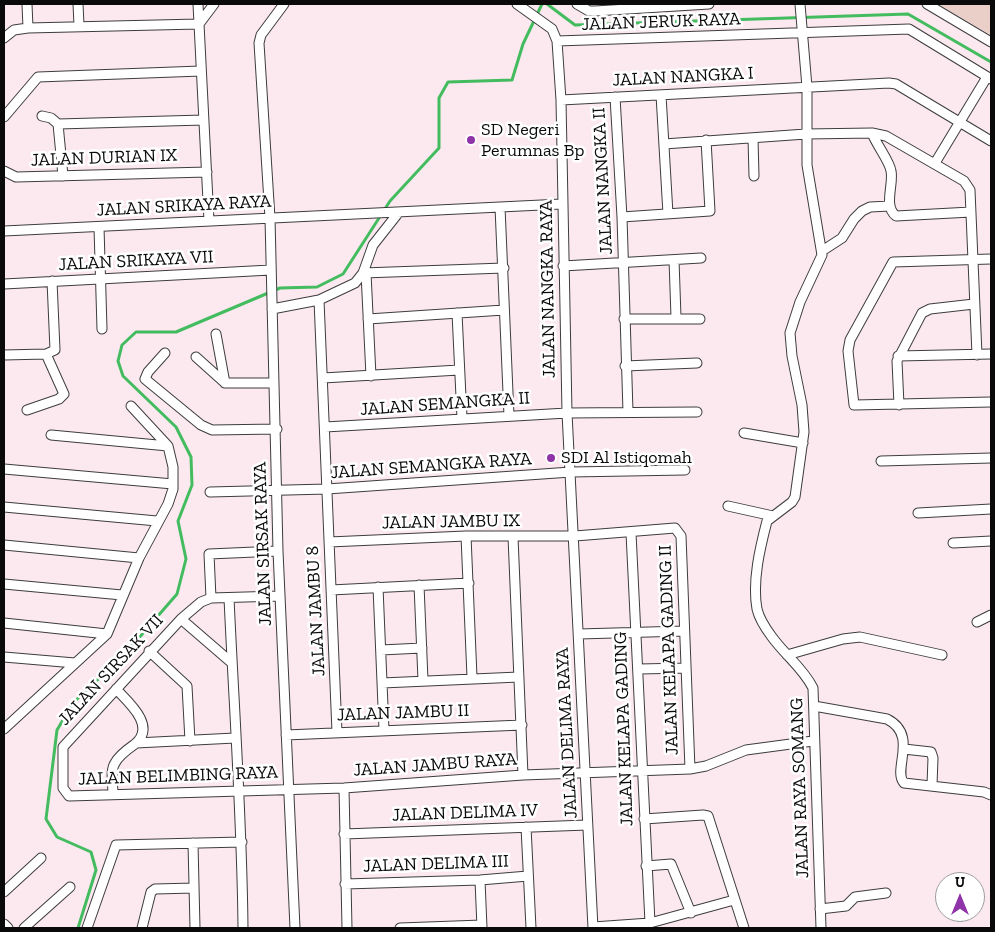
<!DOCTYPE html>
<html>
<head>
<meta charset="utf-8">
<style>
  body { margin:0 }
  #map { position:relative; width:995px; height:932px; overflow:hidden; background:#fce9f0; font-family:"Zilla Slab",serif }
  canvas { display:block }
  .frame { position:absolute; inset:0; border:5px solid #0a0a0a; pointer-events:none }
  .north { position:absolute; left:935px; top:872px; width:50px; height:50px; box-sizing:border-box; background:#fff; border:1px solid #9d9d9d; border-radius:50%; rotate:0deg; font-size:14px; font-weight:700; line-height:20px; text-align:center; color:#0a0a0a }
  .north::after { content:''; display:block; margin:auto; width:18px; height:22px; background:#8f33a8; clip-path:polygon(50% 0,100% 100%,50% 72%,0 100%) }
</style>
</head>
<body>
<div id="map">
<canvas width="995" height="932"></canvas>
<div class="frame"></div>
<div class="north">U</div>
</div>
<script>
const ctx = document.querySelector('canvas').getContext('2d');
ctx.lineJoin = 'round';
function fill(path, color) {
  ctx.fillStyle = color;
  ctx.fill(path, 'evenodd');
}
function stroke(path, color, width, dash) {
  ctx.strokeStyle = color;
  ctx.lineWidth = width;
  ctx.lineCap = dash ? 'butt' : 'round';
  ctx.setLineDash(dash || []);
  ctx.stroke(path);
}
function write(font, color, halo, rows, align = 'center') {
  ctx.font = font + ' "Zilla Slab",serif';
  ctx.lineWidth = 5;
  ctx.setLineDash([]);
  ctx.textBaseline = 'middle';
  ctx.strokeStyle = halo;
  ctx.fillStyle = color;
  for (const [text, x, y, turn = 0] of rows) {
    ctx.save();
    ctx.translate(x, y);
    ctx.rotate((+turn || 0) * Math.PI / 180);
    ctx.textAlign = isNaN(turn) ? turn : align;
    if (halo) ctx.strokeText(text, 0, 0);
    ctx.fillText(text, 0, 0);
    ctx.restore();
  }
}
fill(new Path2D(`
  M938,4H991V35Z`), '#eacec8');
stroke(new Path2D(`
  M547,4L575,25L908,14L991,62
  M78,928L96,870L91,852L57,837L46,819L57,730L73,703L124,655L177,594L186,559L178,521L192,485L191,457L176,427L123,376L118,361L122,345L136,332H176L280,288L317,287L343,274L390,201L439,148V98L448,82L512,80L523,44L542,4`), '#43bc5f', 3);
const minor = new Path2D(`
  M27,4L28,28
  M78,4L79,25
  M198,4L209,221
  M284,4L261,35L259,43L270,218L278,551L295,928
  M517,4L552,29L557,41L561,100L567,413L593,928
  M577,4L589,11H595L709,4
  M800,4L807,87V165L822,255L800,302L790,333L792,356L802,405L804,432L795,497L792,502L767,521C760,548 752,581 757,609C759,618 766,629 772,637C785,655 803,668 813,688L821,928
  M927,4L991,42
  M4,38L14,30L28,28L199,24L214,4
  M557,41L909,29L991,79
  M661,95L668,214
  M615,97L622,217L628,412
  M561,100L889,83L896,84L991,141
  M42,116L51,118L58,124L63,176
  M4,117L38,77L201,71
  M58,124L204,120
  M872,133C876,144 890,162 891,171C894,184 883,206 896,216L971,212
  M753,138L754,176
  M664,144L806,134L872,133L886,136L964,181L970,190L977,355
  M935,163L987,77
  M4,171L16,177L207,172
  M500,207L509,416
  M622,217L710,211L706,140
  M99,227L102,329
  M4,231L562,204
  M822,251L842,238L854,219L862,211L870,207L890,206
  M991,259L893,262L850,340L848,351L854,405L991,402
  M674,260L676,317
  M563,266L701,258
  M363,273L504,268
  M366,273L371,376
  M4,284L271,270
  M319,300L337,732
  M272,309L319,300L355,283L363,273L373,245L399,212
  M457,313L462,418
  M368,319L504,310
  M624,319H700
  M216,334L225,383H274
  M165,353L148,372L145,379L201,425L212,430L277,429
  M4,355L46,354L55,350L52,281
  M898,356L991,354
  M196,357L225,383
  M625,366L697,363
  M323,378L459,370
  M899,405L897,361L922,313L930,309L974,304
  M27,410L59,399L64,394L46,354
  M325,427L567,413L697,412
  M744,433L803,443
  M51,435L168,446
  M881,461L991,458
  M4,469L173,484
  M210,492L327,489L571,472L685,470
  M728,506L773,516
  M4,507L157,521
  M918,513L991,509
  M631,533L650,923
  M466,536L472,677
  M513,537L523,775
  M329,542L466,536H575L675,528L681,536L690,769
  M953,543L991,541
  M4,545L139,558
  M4,584L122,595
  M419,585L423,680
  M378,587L384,730
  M331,590L469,583
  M280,596L211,598L201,602L181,619L63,747V788L69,796L344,788L523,775L690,769L706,766L746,750L813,741
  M211,598L209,554L278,551
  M229,598C234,708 242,818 243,928
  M181,619L232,663
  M977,622L991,615
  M4,623L107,634
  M579,634L684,631
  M381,650L422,648
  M149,651L187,686L190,741
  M787,655L843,639L860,637L942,655
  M4,657L75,663
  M639,669L686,668
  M382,683L519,677
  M814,706L887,719C919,735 892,770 904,783L984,792L991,795
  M4,729L107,634L139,558L168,504L173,489V467L168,446L131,406
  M286,735L522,725
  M136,743L235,738
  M904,749L931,752L933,758L932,785
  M344,788L347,928
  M113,794C113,785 110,770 115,763C119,755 128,749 135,744C157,726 128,702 116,689
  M644,819L703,815L708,816L744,928
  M526,827L531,928
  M344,834L587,825
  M193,843L195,928
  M646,866L671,864L691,913
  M480,880L482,928
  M345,884L480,880L528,876
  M4,892L41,858
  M820,909L846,906L855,897L886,893
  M4,924L8,928
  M593,927L650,923L734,900
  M24,928L70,887
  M87,928L116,845L242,842
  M142,928L151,892L155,889L194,888
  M400,928L482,925`);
stroke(minor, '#3d3d3d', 11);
stroke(minor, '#fff', 9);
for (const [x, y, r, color] of [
  [471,140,5,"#8f33a8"],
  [551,458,5,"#8f33a8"]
]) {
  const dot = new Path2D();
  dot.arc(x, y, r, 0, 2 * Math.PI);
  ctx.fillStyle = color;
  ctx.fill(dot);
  stroke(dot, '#fff', 2);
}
write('18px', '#0a0a0a', '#fff', [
  ["JALAN JERUK RAYA",661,22,-2],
  ["JALAN NANGKA I",683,77,-3],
  ["JALAN DURIAN IX",104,158,-2],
  ["JALAN NANGKA II",603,181,-93],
  ["JALAN SRIKAYA RAYA",184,206,-3],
  ["JALAN SRIKAYA VII",136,261,-3],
  ["JALAN NANGKA RAYA",548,289,-91],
  ["JALAN SEMANGKA II",445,404,-4],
  ["JALAN SEMANGKA RAYA",431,466,-4],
  ["JALAN JAMBU IX",451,522,-1],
  ["JALAN SIRSAK RAYA",263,544,-92],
  ["JALAN JAMBU 8",316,611,-93],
  ["JALAN KELAPA GADING II",669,650,-92],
  ["JALAN SIRSAK VII",111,670,-47],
  ["JALAN JAMBU II",403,713,-2],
  ["JALAN KELAPA GADING",624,729,-92],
  ["JALAN DELIMA RAYA",567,733,-93],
  ["JALAN JAMBU RAYA",435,765,-4],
  ["JALAN BELIMBING RAYA",178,776,-2],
  ["JALAN RAYA SOMANG",800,788,-92],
  ["JALAN DELIMA IV",465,813,-2],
  ["JALAN DELIMA III",436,864,-2]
]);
write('18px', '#0a0a0a', '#fff', [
  ["SD Negeri",481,130],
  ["Perumnas Bp",481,151],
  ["SDI Al Istiqomah",561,458]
], 'left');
</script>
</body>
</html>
